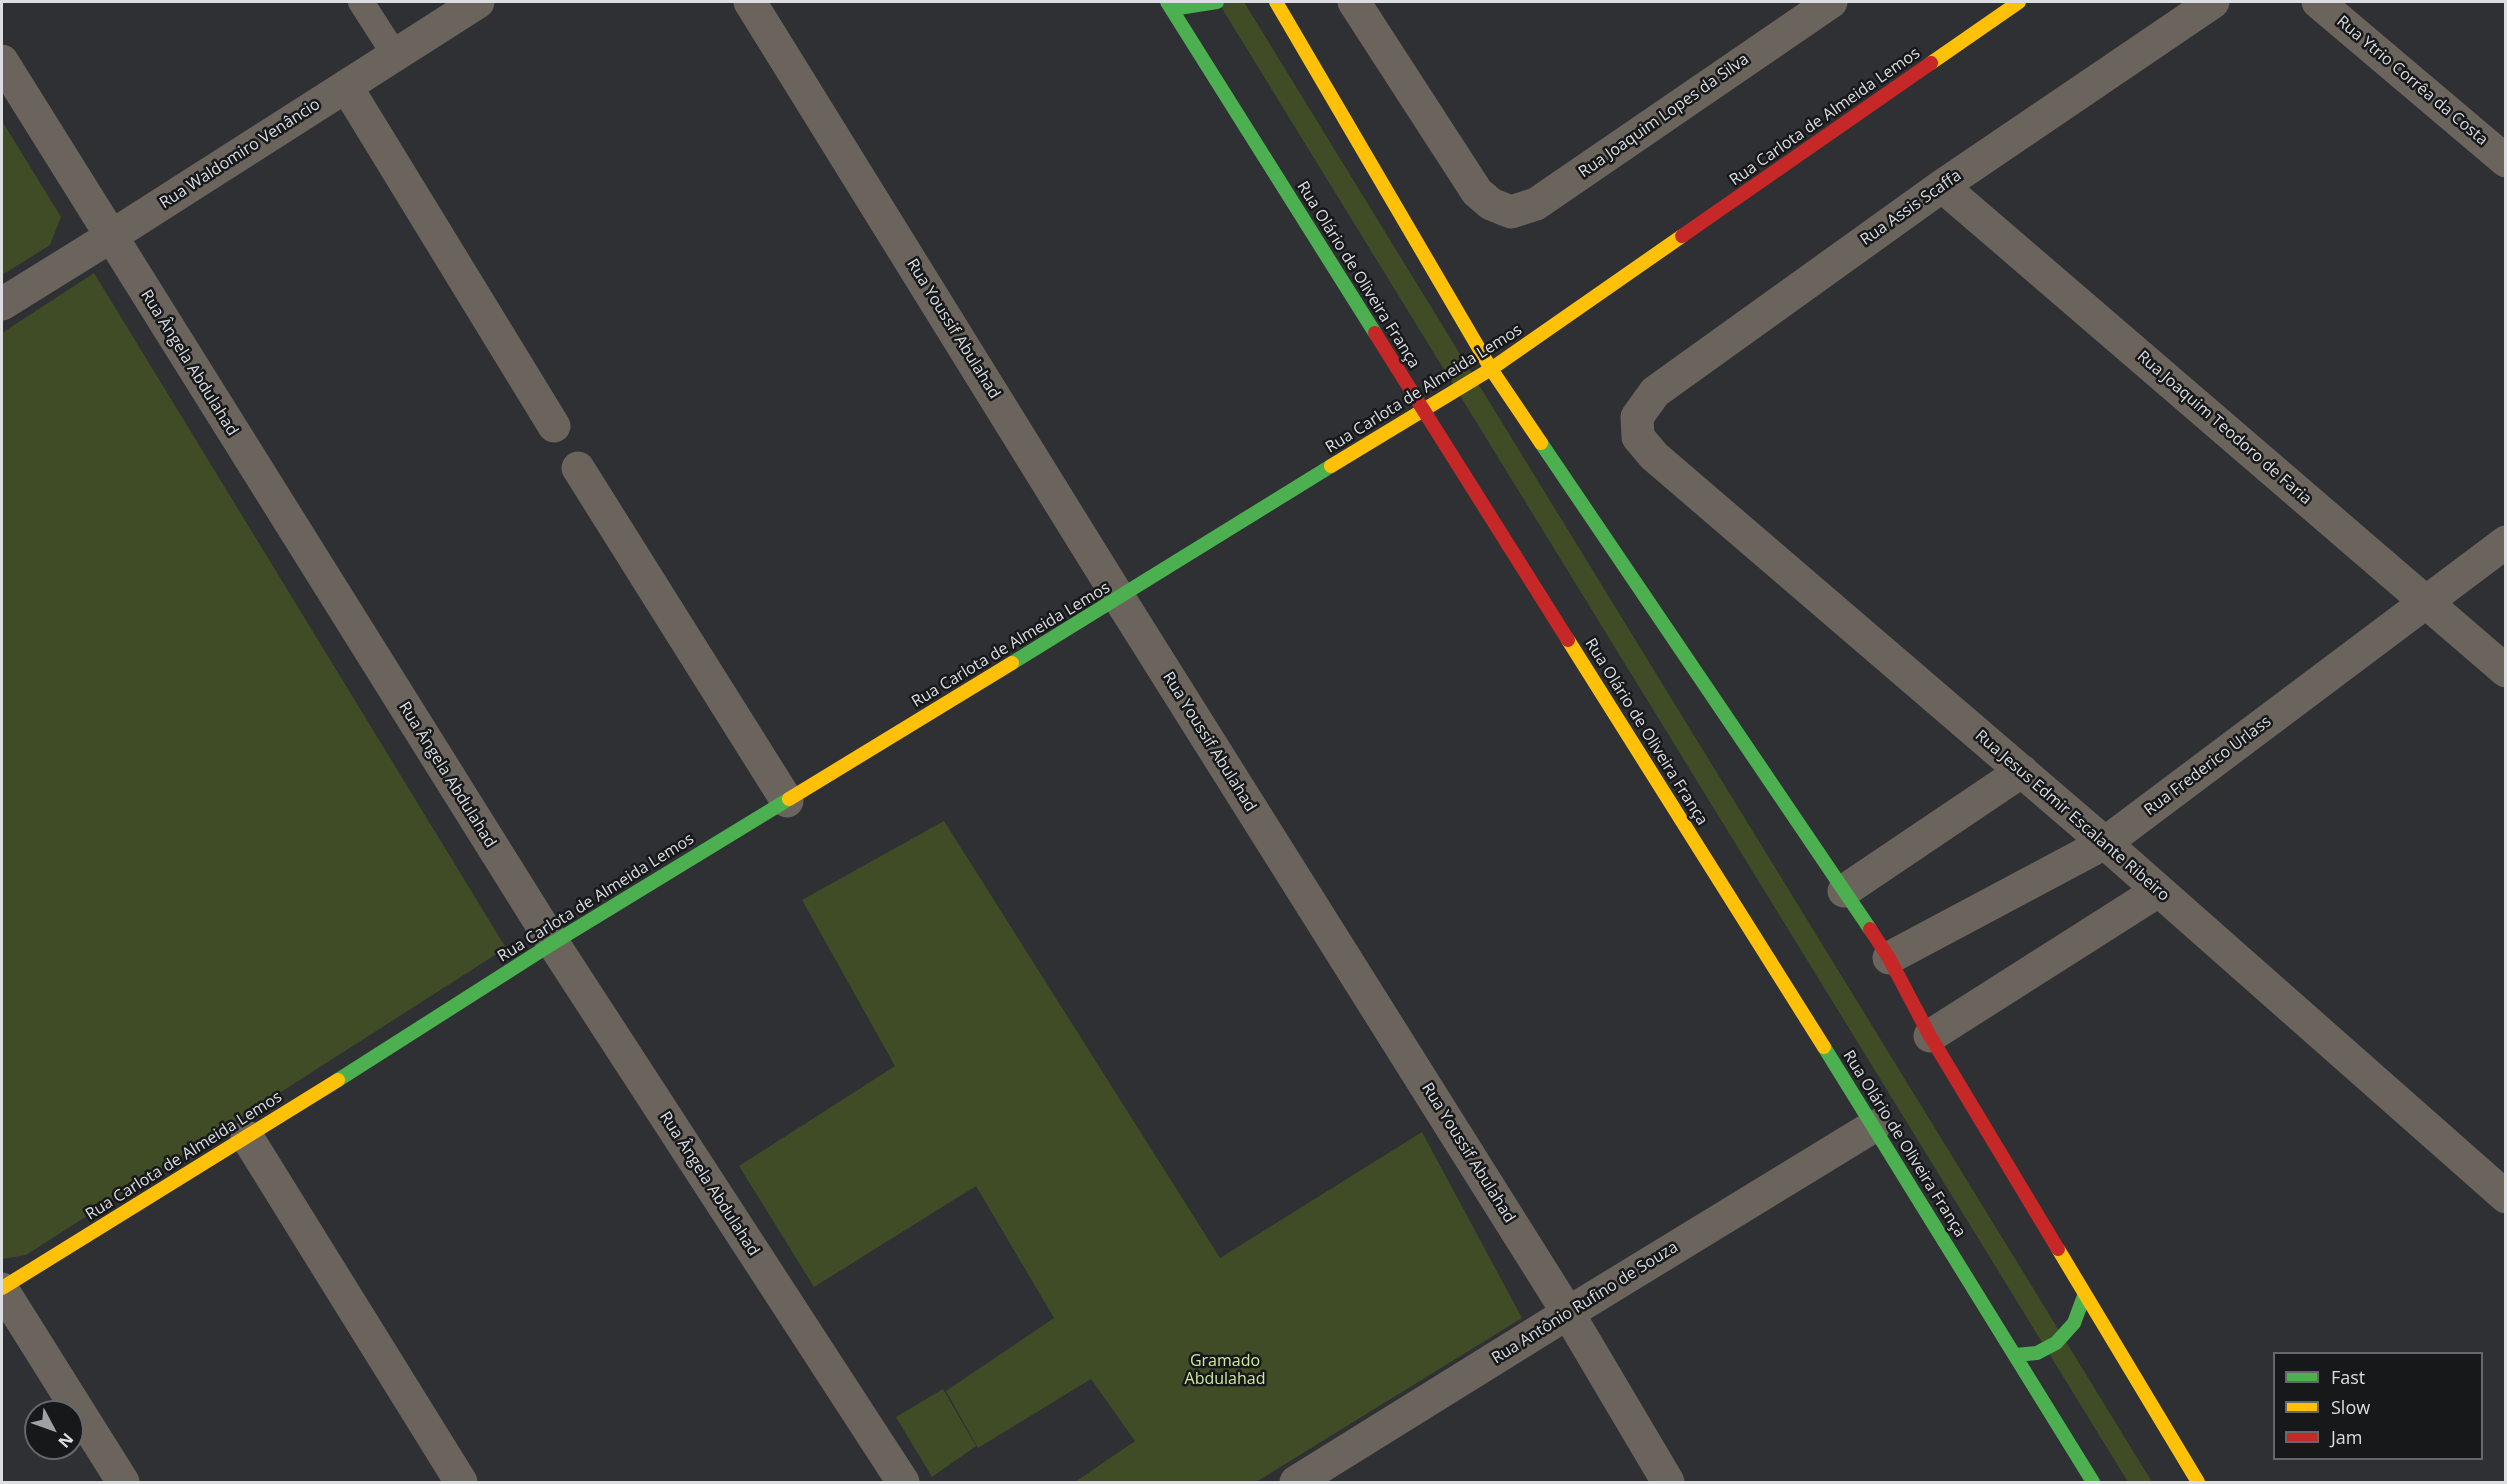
<!DOCTYPE html>
<meta charset="utf-8">
<style>
body{margin:0}
#map{position:relative;width:2507px;height:1484px;overflow:hidden;background:#2e3033;font-family:"Open Sans",sans-serif}
canvas{display:block}
.frame{position:absolute;inset:0;border:3px solid #dcdee1;pointer-events:none}
.legend{position:absolute;left:2273px;top:1352px;width:210px;height:108px;box-sizing:border-box;background:#16181a;border:2px solid #65676a;margin:0;padding:8px 10px;list-style:none;font-size:18px;color:#dcdee1}
.legend li{display:flex;align-items:center;gap:12px;height:30px}
.legend b{width:30px;border:2px solid #65676a}
.north{position:absolute;left:24px;top:1400px;width:60px;height:60px;box-sizing:border-box;background:#16181a;border:2px solid #65676a;border-radius:50%;rotate:131deg;font-size:16px;font-weight:700;line-height:24px;text-align:center;color:#dcdee1}
.north::after{content:'';display:block;margin:auto;width:21px;height:27px;background:#9fa1a4;clip-path:polygon(50% 0,100% 100%,50% 72%,0 100%)}
</style>
<div id="map">
<canvas width="2507" height="1484"></canvas>
<div class="frame"></div>
<ul class="legend">
<li><b style="height:8px;background:#4caf50"></b>Fast</li>
<li><b style="height:8px;background:#ffc107"></b>Slow</li>
<li><b style="height:8px;background:#c62828"></b>Jam</li>
</ul>
<div class="north">N</div>
</div>
<script>
const ctx = document.querySelector('canvas').getContext('2d');
ctx.lineJoin = 'round';
function fill(path, color) {
  ctx.fillStyle = color;
  ctx.fill(path, 'evenodd');
}
function poly(rows) {
  const path = new Path2D();
  for (const r of rows) {
    path.moveTo(r[0], r[1]);
    for (let i = 2; i < r.length; i += 2) path.lineTo(r[i], r[i + 1]);
  }
  return path;
}
function stroke(path, color, width, dash) {
  ctx.strokeStyle = color;
  ctx.lineWidth = width;
  ctx.lineCap = dash ? 'butt' : 'round';
  ctx.setLineDash(dash || []);
  ctx.stroke(path);
}
function label(font, color, halo, rows, align = 'center') {
  ctx.font = font + ' "Open Sans",sans-serif';
  ctx.lineWidth = 5;
  ctx.setLineDash([]);
  ctx.textBaseline = 'middle';
  ctx.strokeStyle = halo;
  ctx.fillStyle = color;
  for (const [text, x, y, turn = 0] of rows) {
    ctx.save();
    ctx.translate(x, y);
    ctx.rotate((+turn || 0) * Math.PI / 180);
    ctx.textAlign = isNaN(turn) ? turn : align;
    if (halo) ctx.strokeText(text, 0, 0);
    ctx.fillText(text, 0, 0);
    ctx.restore();
  }
}
const green = poly([
 [1218,2,1244,2,2152,1482,2128,1482],
 [2,121,61,217,50,245,2,275],
 [94,273,506,948,26,1255,2,1259,2,333],
 [944,821,1220,1258,1422,1132,1522,1318,1256,1482,1075,1482,1135,1441,1091,1379,978,1448,946,1391,1054,1318,976,1186,814,1287,739,1166,895,1066,802,900],
 [943,1389,976,1446,932,1477,896,1417]
]);
const lane = poly([
 [361,2,395,55]
]);
const street = poly([
 [750,2,1119,598,1568,1313,1668,1482],
 [1354,2,1477,192,1491,204,1511,212,1536,204,1831,2],
 [2213,2,1942,186,1655,392,1637,417,1638,437,1654,456,2105,843,2506,1197],
 [2318,2,2506,161],
 [2,61,553,943,903,1482],
 [346,86,554,426],
 [1942,186,2506,671],
 [2,304,110,237,478,2],
 [578,468,787,801],
 [1844,891,2022,771],
 [1889,958,2105,843,2506,542],
 [1930,1036,2158,891],
 [247,1137,461,1482],
 [2,1289,123,1482],
 [1296,1482,1568,1313,1874,1126]
]);
const fast = poly([
 [1167,2,1375,333],
 [1172,9,1217,2],
 [1541,443,1870,929],
 [1012,663,1331,466],
 [1824,1047,2093,1482],
 [338,1080,553,943,789,799],
 [2015,1355,2037,1353,2056,1343,2074,1323,2084,1296]
]);
const slow = poly([
 [1276,2,1491,369,1541,443],
 [1931,63,2019,2],
 [1331,466,1491,369,1682,236],
 [1568,640,1824,1047],
 [789,799,1012,663],
 [2058,1249,2198,1482],
 [2,1288,338,1080]
]);
const jam = poly([
 [1682,236,1931,63],
 [1375,333,1568,640],
 [1870,929,1889,958,1930,1036,2058,1249]
]);
const streetNames = [
 ["Rua Ytrio Corrêa da Costa",2412,81,40],
 ["Rua Joaquim Lopes da Silva",1664,116,-35],
 ["Rua Carlota de Almeida Lemos",1825,117,-35],
 ["Rua Waldomiro Venâncio",240,154,-33],
 ["Rua Assis Scaffa",1911,208,-35],
 ["Rua Olário de Oliveira França",1358,275,58],
 ["Rua Youssif Abulahad",953,329,58],
 ["Rua Ângela Abdulahad",189,363,58],
 ["Rua Carlota de Almeida Lemos",1424,389,-32],
 ["Rua Joaquim Teodoro de Faria",2224,428,41],
 ["Rua Carlota de Almeida Lemos",1011,645,-31],
 ["Rua Olário de Oliveira França",1646,732,58],
 ["Rua Youssif Abulahad",1209,742,58],
 ["Rua Frederico Urlass",2208,766,-37],
 ["Rua Ângela Abdulahad",447,775,58],
 ["Rua Jesus Edmir Escalante Ribeiro",2072,816,41],
 ["Rua Carlota de Almeida Lemos",596,898,-32],
 ["Rua Olário de Oliveira França",1904,1144,58],
 ["Rua Youssif Abulahad",1468,1153,58],
 ["Rua Carlota de Almeida Lemos",184,1156,-32],
 ["Rua Ângela Abdulahad",709,1184,57],
 ["Rua Antônio Rufino de Souza",1585,1303,-32]
];
const parkNames = [
 ["Gramado",1225,1361],
 ["Abdulahad",1225,1379]
];
fill(green, '#3f4c26');
stroke(lane, '#6b645c', 26);
stroke(street, '#6b645c', 33);
stroke(fast, '#4caf50', 14);
stroke(slow, '#ffc107', 14);
stroke(jam, '#c62828', 14);
label('16px', '#dcdee1', '#16181a', streetNames);
label('16px', '#cfea9f', '#16181a', parkNames);
</script>
